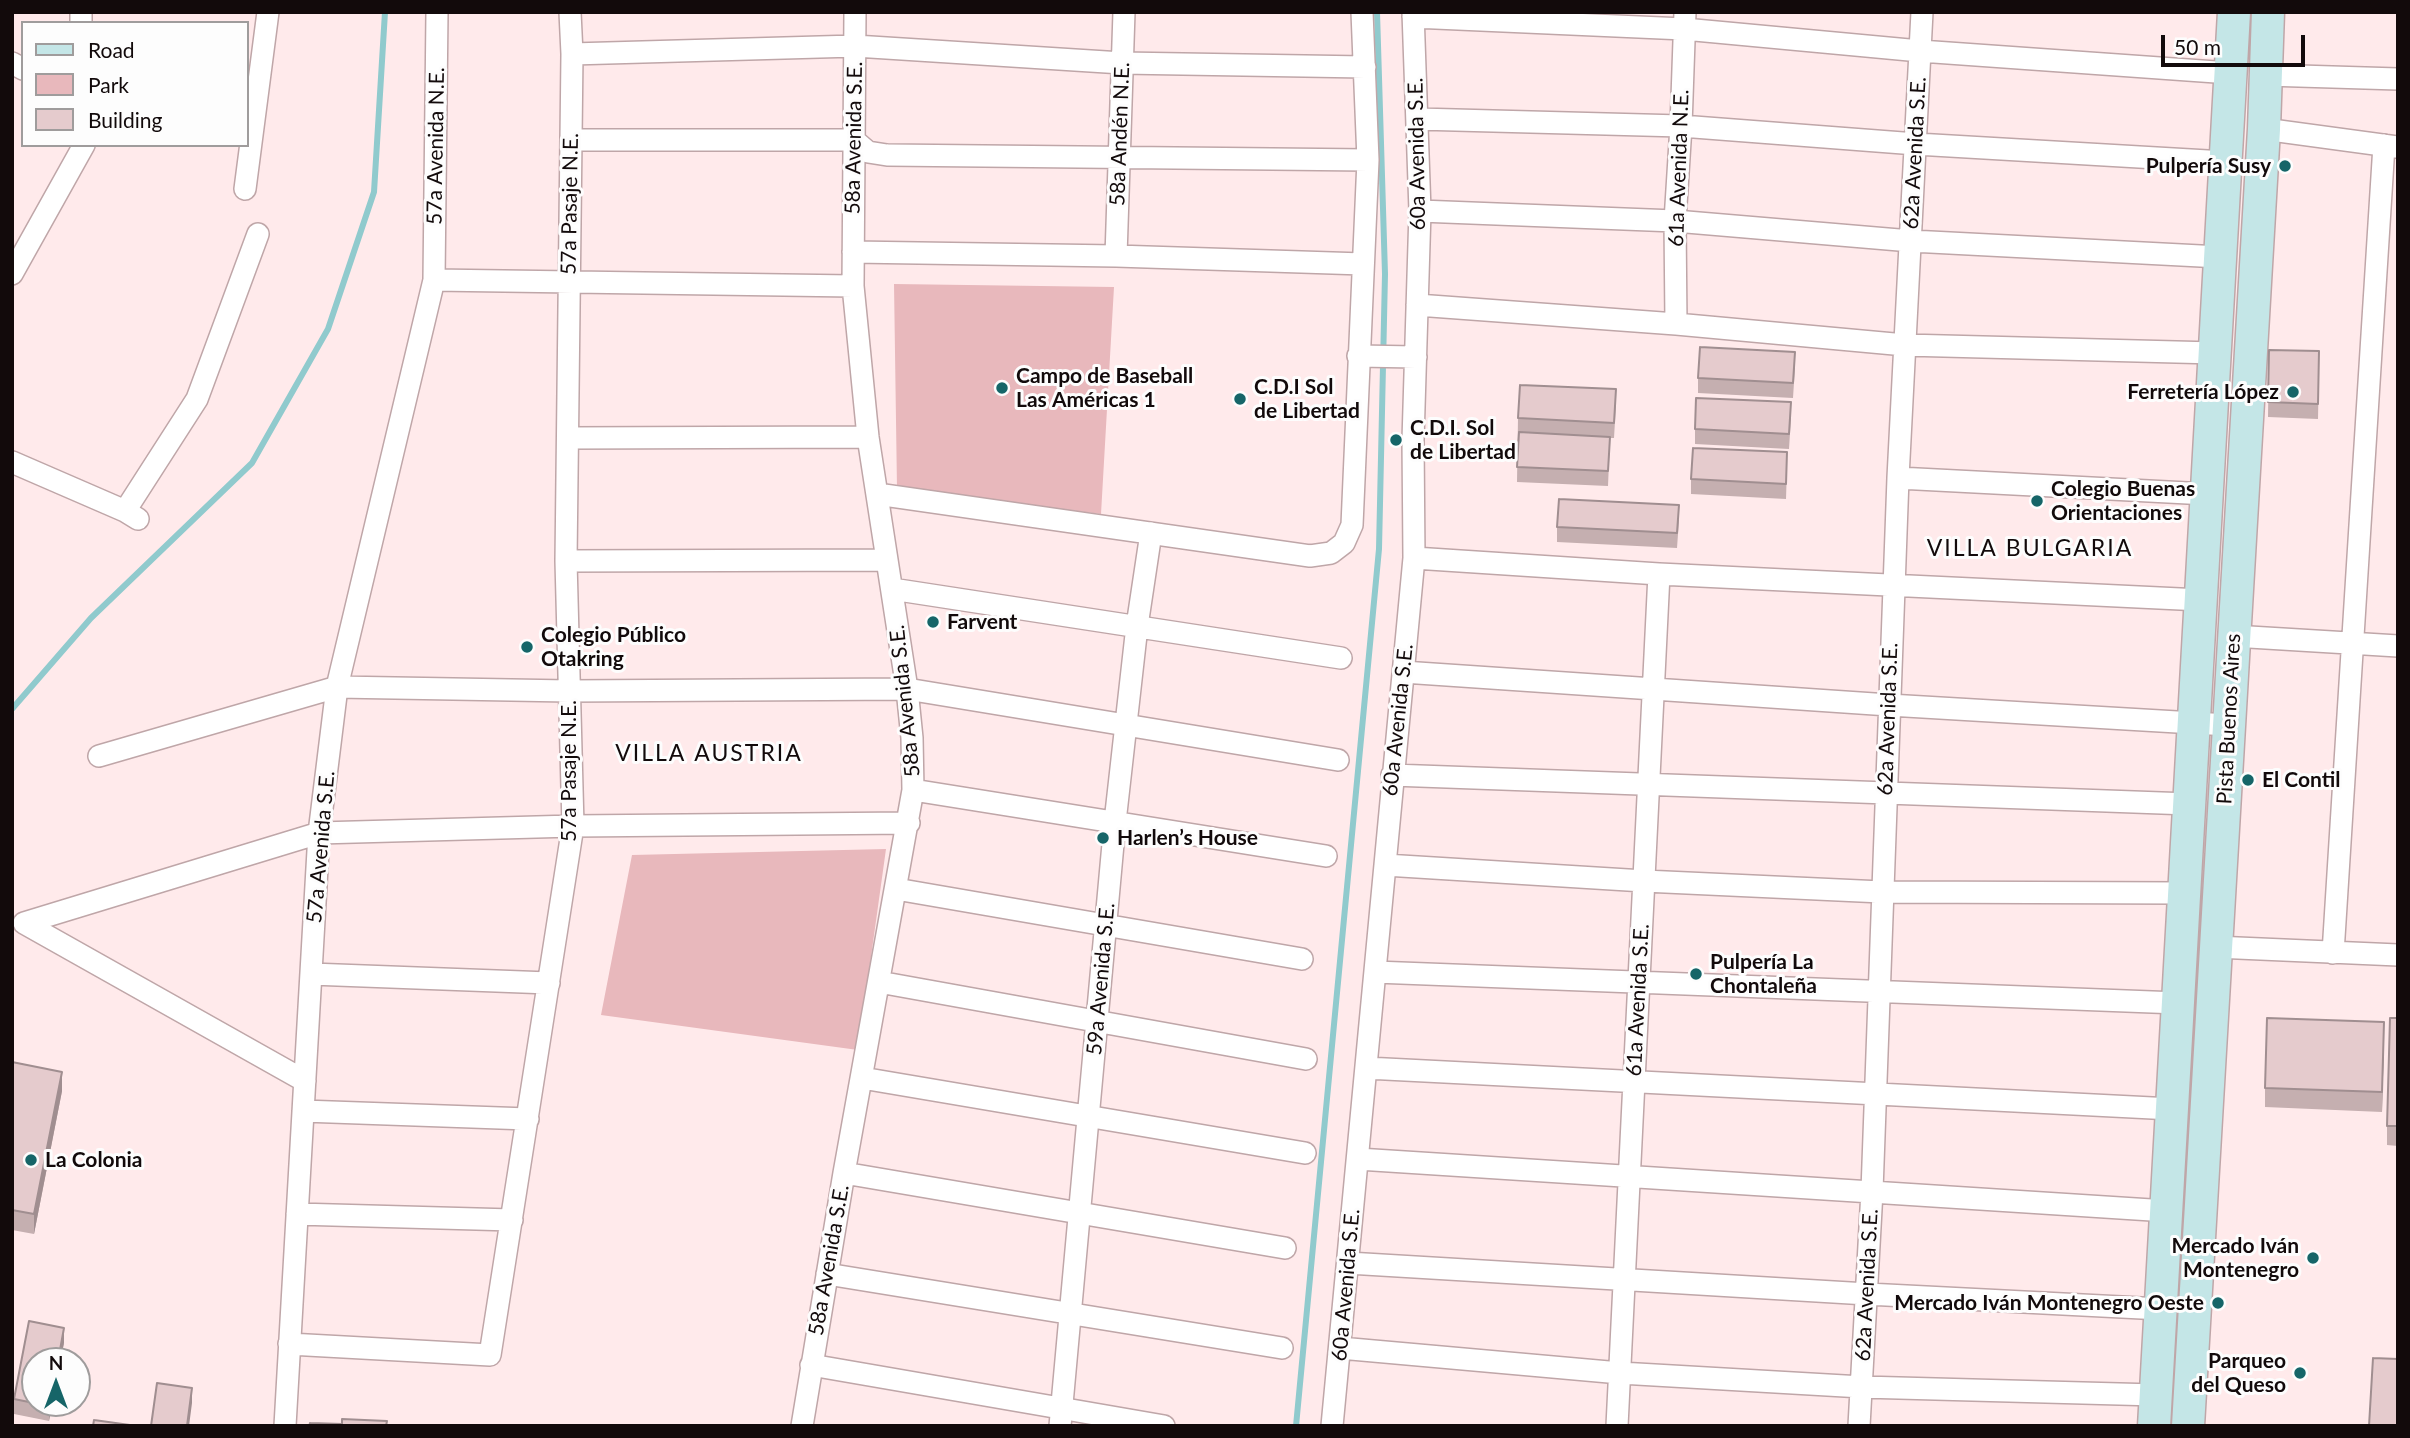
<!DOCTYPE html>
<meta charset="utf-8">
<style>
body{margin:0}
#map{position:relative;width:2410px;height:1438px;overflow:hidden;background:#ffeaeb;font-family:Lato,sans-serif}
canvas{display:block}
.frame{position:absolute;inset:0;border:14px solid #120a0b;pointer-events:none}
.legend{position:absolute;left:21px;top:21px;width:228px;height:126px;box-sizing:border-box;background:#fdfdfd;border:2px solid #9f9c9c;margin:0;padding:9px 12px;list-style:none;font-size:21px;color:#120a0b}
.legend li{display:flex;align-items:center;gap:14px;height:35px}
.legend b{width:35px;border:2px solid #9f9c9c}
.north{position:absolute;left:21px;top:1347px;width:70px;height:70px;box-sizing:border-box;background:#fdfdfd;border:2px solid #9f9c9c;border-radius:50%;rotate:0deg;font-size:19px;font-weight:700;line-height:28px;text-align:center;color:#120a0b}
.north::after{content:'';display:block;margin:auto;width:24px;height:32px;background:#166568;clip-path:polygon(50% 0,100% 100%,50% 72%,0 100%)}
.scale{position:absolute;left:2161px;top:35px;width:144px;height:32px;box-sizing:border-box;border:4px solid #120a0b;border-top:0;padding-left:9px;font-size:21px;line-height:24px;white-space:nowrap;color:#120a0b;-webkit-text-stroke:5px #fdfdfd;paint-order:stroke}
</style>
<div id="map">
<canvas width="2410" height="1438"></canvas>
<div class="frame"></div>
<ul class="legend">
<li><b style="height:9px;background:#c4e6e7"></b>Road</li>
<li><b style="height:19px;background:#e8b8bc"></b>Park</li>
<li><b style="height:19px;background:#e5cbcd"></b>Building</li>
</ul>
<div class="north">N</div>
<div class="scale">50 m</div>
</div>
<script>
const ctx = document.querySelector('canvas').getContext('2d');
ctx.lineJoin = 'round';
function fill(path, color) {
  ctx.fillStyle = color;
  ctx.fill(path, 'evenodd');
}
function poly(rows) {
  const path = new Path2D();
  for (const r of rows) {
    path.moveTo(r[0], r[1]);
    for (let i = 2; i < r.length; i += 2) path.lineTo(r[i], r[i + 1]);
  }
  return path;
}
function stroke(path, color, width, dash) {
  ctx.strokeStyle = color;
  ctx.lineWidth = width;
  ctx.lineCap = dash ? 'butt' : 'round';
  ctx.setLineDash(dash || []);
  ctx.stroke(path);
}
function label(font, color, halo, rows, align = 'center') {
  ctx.font = font + ' Lato,sans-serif';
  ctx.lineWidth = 6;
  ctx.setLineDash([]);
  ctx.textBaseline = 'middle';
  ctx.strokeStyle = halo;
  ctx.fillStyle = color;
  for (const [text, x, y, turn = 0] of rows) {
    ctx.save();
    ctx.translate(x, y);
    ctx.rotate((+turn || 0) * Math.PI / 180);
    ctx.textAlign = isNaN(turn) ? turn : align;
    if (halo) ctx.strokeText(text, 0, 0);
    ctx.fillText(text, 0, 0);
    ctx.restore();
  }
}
const green = poly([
 [894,284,1114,287,1101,514,897,489],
 [886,849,858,1050,601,1015,632,855]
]);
const stream = poly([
 [12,709,91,618,252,463,328,329,374,192,385,12],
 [1296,1426,1379,549,1385,274,1377,12]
]);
const street = poly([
 [1413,17,1684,29,1920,51,2230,73],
 [81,23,81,12],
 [572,54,855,46,1122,63,1365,67],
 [12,63,23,69],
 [2266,75,2398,79],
 [1418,119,1681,126,1916,144,2225,162],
 [2264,129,2397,147],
 [571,140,854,140,868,152,887,155,1368,160],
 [245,189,268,12],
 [1420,211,1675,221,1911,241,2220,257],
 [853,252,1116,256,1363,264],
 [1116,256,1124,12],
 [12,274,84,145],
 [434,280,853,286],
 [1417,305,1676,324,1905,345,2215,353],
 [1676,324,1675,221,1681,126,1685,12],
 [1358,356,1416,357],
 [568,438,868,437],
 [12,462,125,511,138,519],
 [1898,478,2207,494],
 [877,494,1310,556,1331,553,1344,543,1352,525,1368,160,1362,12],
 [125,511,197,399,258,234],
 [1414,558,1659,574,2201,600],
 [566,561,887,560],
 [892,589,1341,658],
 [2233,636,2398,646],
 [1403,672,1889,705,2228,725],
 [99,756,337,687,569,691,907,689,1338,760],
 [1392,775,2189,804],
 [913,790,1326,856],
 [1385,865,1644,881,1882,892,2184,893],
 [896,889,1302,959],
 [24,923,319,833,573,826,909,823],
 [24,923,305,1081],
 [2215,947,2398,955],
 [2333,953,2384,145],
 [1375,972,2178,1003],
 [311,974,549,983],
 [879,982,1306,1059],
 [1366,1068,2172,1109],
 [862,1078,1305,1153],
 [303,1111,528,1119],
 [1358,1159,2167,1211],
 [844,1173,1285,1248],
 [297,1214,512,1220],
 [1348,1263,1867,1294,2161,1309],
 [827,1274,1282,1348],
 [289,1344,490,1355,573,826,566,561,572,54,570,12],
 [1340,1348,1620,1373,1862,1387,2156,1395],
 [811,1365,1164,1426],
 [285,1426,319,833,337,687,434,280,437,12],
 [802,1426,844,1173,913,790,912,738,907,689,868,437,853,286,855,12],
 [1060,1426,1115,822,1137,626,1151,533],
 [1332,1426,1414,558,1413,440,1420,211,1413,12],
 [1617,1426,1659,574],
 [1859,1426,1872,1191,1898,478,1922,12]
]);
const secondary = poly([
 [2154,1426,2234,12],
 [2188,1426,2264,129,2268,12]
]);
const wall = poly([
 [2269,350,2319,366,2318,419,2268,417],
 [1795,367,1793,398,1698,393,1698,378],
 [1616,404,1614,438,1610,438,1608,486,1517,482,1518,418],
 [1791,417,1789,449,1695,444,1695,429],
 [1787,467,1786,499,1691,494,1691,479],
 [1679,520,1677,548,1557,542,1557,527],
 [2398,1018,2398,1146,2387,1145,2387,1126],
 [2384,1042,2382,1112,2265,1107,2265,1088],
 [12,1062,62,1091,34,1234,12,1230],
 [64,1343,49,1421,14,1414,14,1399]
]);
const shadedWall = poly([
 [2384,1022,2384,1042,2382,1112,2382,1092],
 [62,1072,62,1091,34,1234,34,1214],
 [64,1328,64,1343,60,1361,58,1361],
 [192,1388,192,1403,189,1426,187,1426],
 [49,1403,52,1403,49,1421]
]);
const building = poly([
 [1700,347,1795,352,1793,383,1698,378,1700,347],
 [2269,350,2319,351,2318,404,2268,402,2269,350],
 [1520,385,1616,389,1614,423,1518,418,1520,385],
 [1696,398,1791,402,1789,434,1695,429,1696,398],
 [1519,432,1610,437,1608,471,1517,467,1519,432],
 [1693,448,1787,452,1786,484,1691,479,1693,448],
 [1559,499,1679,505,1677,533,1557,527,1559,499],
 [2267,1018,2384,1022,2382,1092,2265,1088,2267,1018],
 [2390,1018,2398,1018,2398,1126,2387,1126,2390,1018],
 [12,1062,62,1072,34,1214,12,1210,12,1062],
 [29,1321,64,1328,58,1361,35,1361,35,1403,49,1403,49,1406,14,1399,29,1321],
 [2373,1358,2398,1359,2398,1426,2369,1426,2373,1358],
 [157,1383,192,1388,187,1426,151,1426,157,1383],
 [342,1419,387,1421,386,1426,342,1426,342,1419],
 [94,1420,137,1426,93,1426,94,1420],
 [310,1423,342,1424,342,1426,309,1426,310,1423]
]);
const markers = [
 [2285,166,7,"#166568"],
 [1002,388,7,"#166568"],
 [2293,392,7,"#166568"],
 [1240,399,7,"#166568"],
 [1396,440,7,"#166568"],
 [2037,501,7,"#166568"],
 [933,622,7,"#166568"],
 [527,647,7,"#166568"],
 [2248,780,7,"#166568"],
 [1103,838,7,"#166568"],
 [1696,974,7,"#166568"],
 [31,1160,7,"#166568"],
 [2313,1258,7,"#166568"],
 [2218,1303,7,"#166568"],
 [2300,1373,7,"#166568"]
];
const streetNames = [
 ["58a Andén N.E.",1120,134,-88],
 ["58a Avenida S.E.",854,138,-89],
 ["57a Avenida N.E.",436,146,-89],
 ["62a Avenida S.E.",1915,153,-87],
 ["60a Avenida S.E.",1417,154,-91],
 ["61a Avenida N.E.",1679,168,-88],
 ["57a Pasaje N.E.",570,204,-89],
 ["58a Avenida S.E.",905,701,-96],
 ["62a Avenida S.E.",1888,719,-88],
 ["Pista Buenos Aires",2229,719,-87],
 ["60a Avenida S.E.",1398,720,-84],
 ["57a Pasaje N.E.",569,771,-90],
 ["57a Avenida S.E.",321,847,-85],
 ["59a Avenida S.E.",1101,979,-85],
 ["61a Avenida S.E.",1638,1000,-87],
 ["58a Avenida S.E.",829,1260,-80],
 ["60a Avenida S.E.",1346,1285,-85],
 ["62a Avenida S.E.",1867,1285,-87]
];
const poiNames = [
 ["Pulpería Susy",2271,166,"right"],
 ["Campo de Baseball",1016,376],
 ["Las Américas 1",1016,400],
 ["C.D.I Sol",1254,387],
 ["de Libertad",1254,411],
 ["Ferretería López",2279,392,"right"],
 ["C.D.I. Sol",1410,428],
 ["de Libertad",1410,452],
 ["Colegio Buenas",2051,489],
 ["Orientaciones",2051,513],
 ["Farvent",947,622],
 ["Colegio Público",541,635],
 ["Otakring",541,659],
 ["El Contil",2262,780],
 ["Harlen’s House",1117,838],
 ["Pulpería La",1710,962],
 ["Chontaleña",1710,986],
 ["La Colonia",45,1160],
 ["Mercado Iván",2299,1246,"right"],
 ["Montenegro",2299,1270,"right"],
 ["Mercado Iván Montenegro Oeste",2204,1303,"right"],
 ["Parqueo",2286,1361,"right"],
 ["del Queso",2286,1385,"right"]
];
const neighbourhoodNames = [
 ["VILLA BULGARIA",2030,549],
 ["VILLA AUSTRIA",709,754]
];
fill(green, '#e8b8bc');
stroke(stream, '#90cacd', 6);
stroke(street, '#bfa6a8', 24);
stroke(secondary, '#bfa6a8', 35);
stroke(street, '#fff', 21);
stroke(secondary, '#c4e6e7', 32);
fill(wall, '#c5afb0');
fill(shadedWall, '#a08e90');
fill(building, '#e5cbcd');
stroke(building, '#a08e90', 2);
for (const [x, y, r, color] of markers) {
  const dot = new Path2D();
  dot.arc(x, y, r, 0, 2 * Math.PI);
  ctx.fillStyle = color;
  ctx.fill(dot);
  stroke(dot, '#fdfdfd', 2.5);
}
label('21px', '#120a0b', '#fdfdfd', streetNames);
label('bold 21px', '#120a0b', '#fdfdfd', poiNames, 'left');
ctx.letterSpacing = '2px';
label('23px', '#120a0b', '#fdfdfd', neighbourhoodNames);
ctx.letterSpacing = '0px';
</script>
